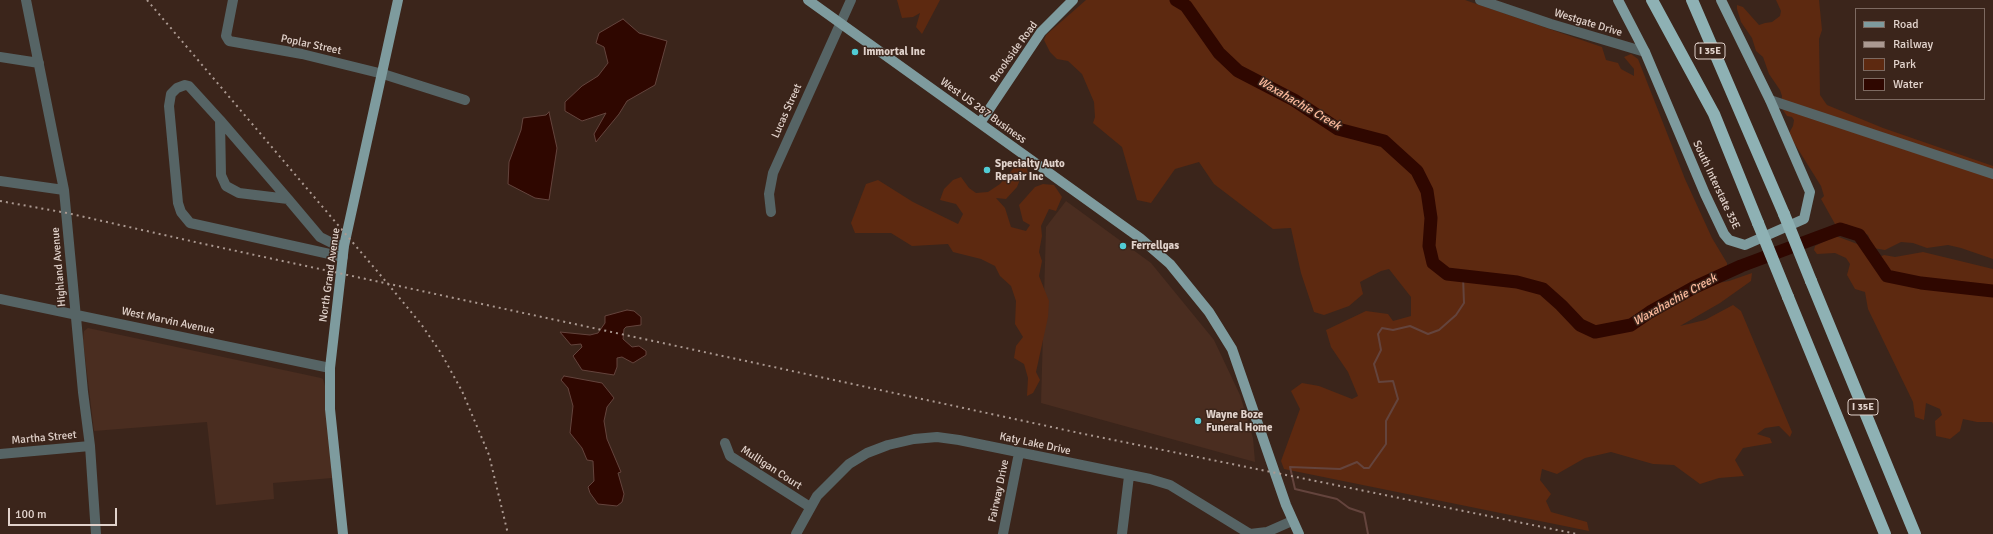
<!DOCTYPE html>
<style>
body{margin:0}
#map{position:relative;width:1993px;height:534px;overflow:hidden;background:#3b251b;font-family:Signika,sans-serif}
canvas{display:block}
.legend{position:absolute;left:1855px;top:8px;width:130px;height:92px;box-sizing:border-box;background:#3b251b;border:1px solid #7d6a61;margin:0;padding:5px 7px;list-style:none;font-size:12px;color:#e1d2cb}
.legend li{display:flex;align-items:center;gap:8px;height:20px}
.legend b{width:20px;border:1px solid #7d6a61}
.scale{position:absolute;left:8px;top:508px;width:109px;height:18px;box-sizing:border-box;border:2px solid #e1d2cb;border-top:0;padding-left:5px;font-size:12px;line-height:14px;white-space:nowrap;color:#e1d2cb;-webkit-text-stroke:3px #3b251b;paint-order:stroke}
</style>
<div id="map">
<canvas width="1993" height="534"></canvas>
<ul class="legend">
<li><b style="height:5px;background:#7e9b9e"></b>Road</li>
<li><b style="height:5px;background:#ab9991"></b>Railway</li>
<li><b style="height:11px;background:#5d2910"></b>Park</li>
<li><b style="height:11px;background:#2f0700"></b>Water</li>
</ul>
<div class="scale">100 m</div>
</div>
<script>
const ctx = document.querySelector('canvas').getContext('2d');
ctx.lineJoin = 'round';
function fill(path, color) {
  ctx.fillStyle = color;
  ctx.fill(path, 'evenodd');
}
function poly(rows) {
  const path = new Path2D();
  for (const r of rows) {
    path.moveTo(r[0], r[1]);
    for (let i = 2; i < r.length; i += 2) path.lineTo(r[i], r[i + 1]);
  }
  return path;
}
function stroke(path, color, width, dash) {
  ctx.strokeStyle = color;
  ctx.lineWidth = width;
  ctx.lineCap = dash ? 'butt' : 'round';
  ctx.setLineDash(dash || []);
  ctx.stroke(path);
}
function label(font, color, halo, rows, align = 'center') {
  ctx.font = font + ' Signika,sans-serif';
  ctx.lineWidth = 3;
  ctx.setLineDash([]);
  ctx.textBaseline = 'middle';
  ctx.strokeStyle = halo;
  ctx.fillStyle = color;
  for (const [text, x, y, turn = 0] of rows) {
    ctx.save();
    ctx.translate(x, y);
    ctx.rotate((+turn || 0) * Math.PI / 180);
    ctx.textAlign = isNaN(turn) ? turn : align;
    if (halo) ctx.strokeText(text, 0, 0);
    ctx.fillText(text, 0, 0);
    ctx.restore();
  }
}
const built = poly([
 [1066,201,1151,263,1214,340,1240,395,1253,438,1255,462,1041,403,1046,227],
 [88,328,321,378,323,379,325,386,332,478,273,483,274,499,216,505,207,422,94,431,83,340,84,331]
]);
const green = poly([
 [897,0,940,0,922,34,916,27,920,13,913,17,902,18],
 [1086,0,1465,0,1602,47,1606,60,1618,63,1621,69,1634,76,1634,69,1624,57,1631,54,1638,59,1685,179,1712,238,1727,263,1727,269,1675,291,1659,306,1685,297,1708,285,1729,281,1752,273,1751,281,1720,303,1680,326,1705,320,1733,305,1741,311,1792,432,1790,437,1779,426,1765,428,1757,434,1770,438,1772,443,1743,448,1735,460,1744,476,1719,478,1700,484,1674,465,1653,464,1611,452,1585,458,1557,474,1542,469,1540,480,1551,494,1546,501,1551,512,1587,522,1589,531,1284,469,1281,461,1300,409,1291,391,1302,383,1319,386,1352,399,1358,396,1348,372,1331,347,1326,330,1366,311,1388,314,1393,321,1411,316,1411,297,1389,269,1381,271,1360,282,1363,294,1349,306,1324,315,1314,312,1301,273,1291,228,1273,229,1214,184,1199,162,1175,169,1151,203,1137,200,1122,147,1093,123,1095,117,1094,102,1082,74,1068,61,1057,59,1050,52,1044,40,1046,35],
 [1776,0,1819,0,1822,30,1819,39,1820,95,1827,105,1883,128,1993,166,1993,259,1961,248,1948,245,1927,248,1913,243,1901,242,1885,250,1873,248,1868,235,1846,224,1835,224,1821,199,1824,196,1821,186,1791,138,1789,133,1793,126,1794,120,1792,117,1787,116,1781,107,1782,96,1780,90,1769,74,1763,57,1756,51,1752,38,1741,22,1737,9,1737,5,1743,7,1759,25,1765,23,1772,22,1780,16,1781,11],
 [1019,162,1026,163,1028,174,1021,177,1017,187,1006,199,996,198,1005,208,1011,227,1026,231,1030,225,1023,221,1019,205,1035,187,1043,184,1054,185,1062,197,1056,211,1049,209,1041,226,1042,236,1039,252,1042,261,1039,276,1049,301,1048,317,1036,372,1040,380,1033,393,1027,396,1028,378,1024,364,1014,358,1016,346,1023,337,1015,324,1016,301,1011,286,1000,276,995,266,981,259,953,252,948,244,912,246,891,233,855,233,851,223,866,184,878,180,913,202,958,224,963,214,956,204,940,200,944,189,953,180,961,177,969,188,976,193,988,192,1000,184],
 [1836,236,1860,245,1867,251,1871,261,1884,255,1895,257,1923,252,1993,269,1993,424,1992,422,1977,422,1963,419,1960,431,1950,439,1936,436,1935,421,1942,415,1940,409,1926,403,1924,420,1915,417,1913,402,1868,309,1865,292,1855,289,1847,275,1850,264,1846,258,1835,253,1817,254,1814,250,1815,246]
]);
const water = poly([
 [623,19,639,33,667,41,655,85,627,101,619,114,596,142,594,134,606,113,582,121,565,111,565,102,582,86,598,76,608,63,604,47,596,43,599,33,623,19],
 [549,112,557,148,549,200,535,198,508,184,509,162,521,130,523,118,546,115,549,112],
 [627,310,634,311,641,317,641,325,626,327,624,329,623,339,632,347,639,346,646,351,646,355,633,363,622,357,617,358,617,367,614,375,582,370,573,356,582,347,581,344,571,345,560,332,590,335,598,333,605,323,605,316,627,310],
 [564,376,602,383,614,398,607,407,604,421,607,439,621,472,618,473,624,494,622,502,617,506,598,504,590,493,588,487,594,481,593,461,587,460,582,448,570,433,573,406,568,388,561,380,564,376]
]);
const stream = poly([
 [1368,534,1364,513,1349,508,1337,499,1295,489,1290,467,1340,469,1357,462,1364,468,1369,468,1386,444,1386,421,1398,399,1393,381,1379,382,1374,364,1381,350,1378,334,1382,328,1393,330,1410,326,1428,334,1439,330,1456,315,1464,303,1463,276]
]);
const river = poly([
 [1176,0,1186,6,1219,53,1238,71,1294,100,1338,129,1384,141,1417,171,1427,191,1431,218,1429,246,1433,263,1447,274,1517,282,1543,289,1561,305,1580,325,1595,332,1631,325,1650,312,1693,288,1741,266,1840,229,1859,235,1887,276,1921,283,1993,291]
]);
const minor = poly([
 [26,0,64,190,83,392,90,446,96,534],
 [233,0,226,36,229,41,302,54,383,74,465,100],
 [1480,0,1551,24,1645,52],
 [0,57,39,63],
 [1770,100,1993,174],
 [220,120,288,199],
 [0,181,64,190],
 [771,212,769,194,773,173,851,0],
 [343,257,190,223,181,212,178,203,169,106,171,94,177,88,185,85,189,86,220,120,221,175,226,186,239,193,288,199,320,237,334,244,344,246],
 [0,299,330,368],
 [725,443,730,456,810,507],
 [0,454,90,446],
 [796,534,817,496,849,464,867,453,888,445,914,439,937,437,959,440,1150,479,1170,485,1250,534,1267,532,1292,521],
 [1003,534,1019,453],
 [1122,534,1129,476]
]);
const major = poly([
 [808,0,1140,238,1170,264,1209,312,1232,349,1286,505,1299,534],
 [1618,0,1645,52,1705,194,1724,234,1729,240,1745,245,1804,219,1810,192,1770,100,1721,0],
 [980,123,1041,32,1073,0],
 [343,534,330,409,330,368,344,246,398,0]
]);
const highway = poly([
 [1652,0,1714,114,1758,223],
 [1692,0,1784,214],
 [1811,281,1915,534],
 [1788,297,1885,534]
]);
const rail = poly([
 [147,0,388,284,421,324,441,353,462,391,489,455,508,534],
 [0,201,67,213,204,244,1084,434,1577,534]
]);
const highwayBridge = poly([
 [1784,214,1811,281],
 [1758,223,1788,297]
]);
const markers = [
 [855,52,4,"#51ccd5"],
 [987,170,4,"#51ccd5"],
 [1123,246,4,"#51ccd5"],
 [1198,421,4,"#51ccd5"]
];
const shields = [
 [1710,51,30],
 [1863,407,30]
];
const shieldNames = [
 ["I 35E",1710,51],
 ["I 35E",1863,407]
];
const streetNames = [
 ["Westgate Drive",1588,23,17],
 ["Poplar Street",311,45,12],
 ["Brookside Road",1014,52,-54],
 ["Lucas Street",787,111,-66],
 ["West US 287 Business",983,111,36],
 ["South Interstate 35E",1716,185,65],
 ["Highland Avenue",59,267,-95],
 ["North Grand Avenue",330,275,-82],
 ["West Marvin Avenue",168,321,12],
 ["Martha Street",44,438,-5],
 ["Katy Lake Drive",1035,444,12],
 ["Mulligan Court",771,468,33],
 ["Fairway Drive",999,491,-78]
];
const poiNames = [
 ["Immortal Inc",863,52],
 ["Specialty Auto",995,164],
 ["Repair Inc",995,177],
 ["Ferrellgas",1131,246],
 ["Wayne Boze",1206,415],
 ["Funeral Home",1206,428]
];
const waterNames = [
 ["Waxahachie Creek",1299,104,30],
 ["Waxahachie Creek",1675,300,-29]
];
fill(built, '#4a2d20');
fill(green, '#5d2910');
fill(water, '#2f0700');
stroke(water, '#64443d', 1);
stroke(stream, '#64443d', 2);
stroke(river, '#2f0700', 13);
stroke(minor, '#566465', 10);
stroke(major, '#7e9b9e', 10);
stroke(highway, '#8eb1b4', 12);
stroke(rail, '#ab9991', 2, [2, 4]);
stroke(highwayBridge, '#8eb1b4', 12);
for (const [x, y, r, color] of markers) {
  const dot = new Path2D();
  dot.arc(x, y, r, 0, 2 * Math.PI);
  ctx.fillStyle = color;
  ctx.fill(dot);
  stroke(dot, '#3b251b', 1.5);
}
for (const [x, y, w] of shields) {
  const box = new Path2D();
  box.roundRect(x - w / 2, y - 8, w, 16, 3);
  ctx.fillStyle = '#3b251b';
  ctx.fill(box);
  stroke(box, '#e1d2cb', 1);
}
label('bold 10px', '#e1d2cb', null, shieldNames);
label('11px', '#e1d2cb', '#3b251b', streetNames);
label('bold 11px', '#e1d2cb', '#3b251b', poiNames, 'left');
label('italic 12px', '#fdba9d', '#3b251b', waterNames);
</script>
